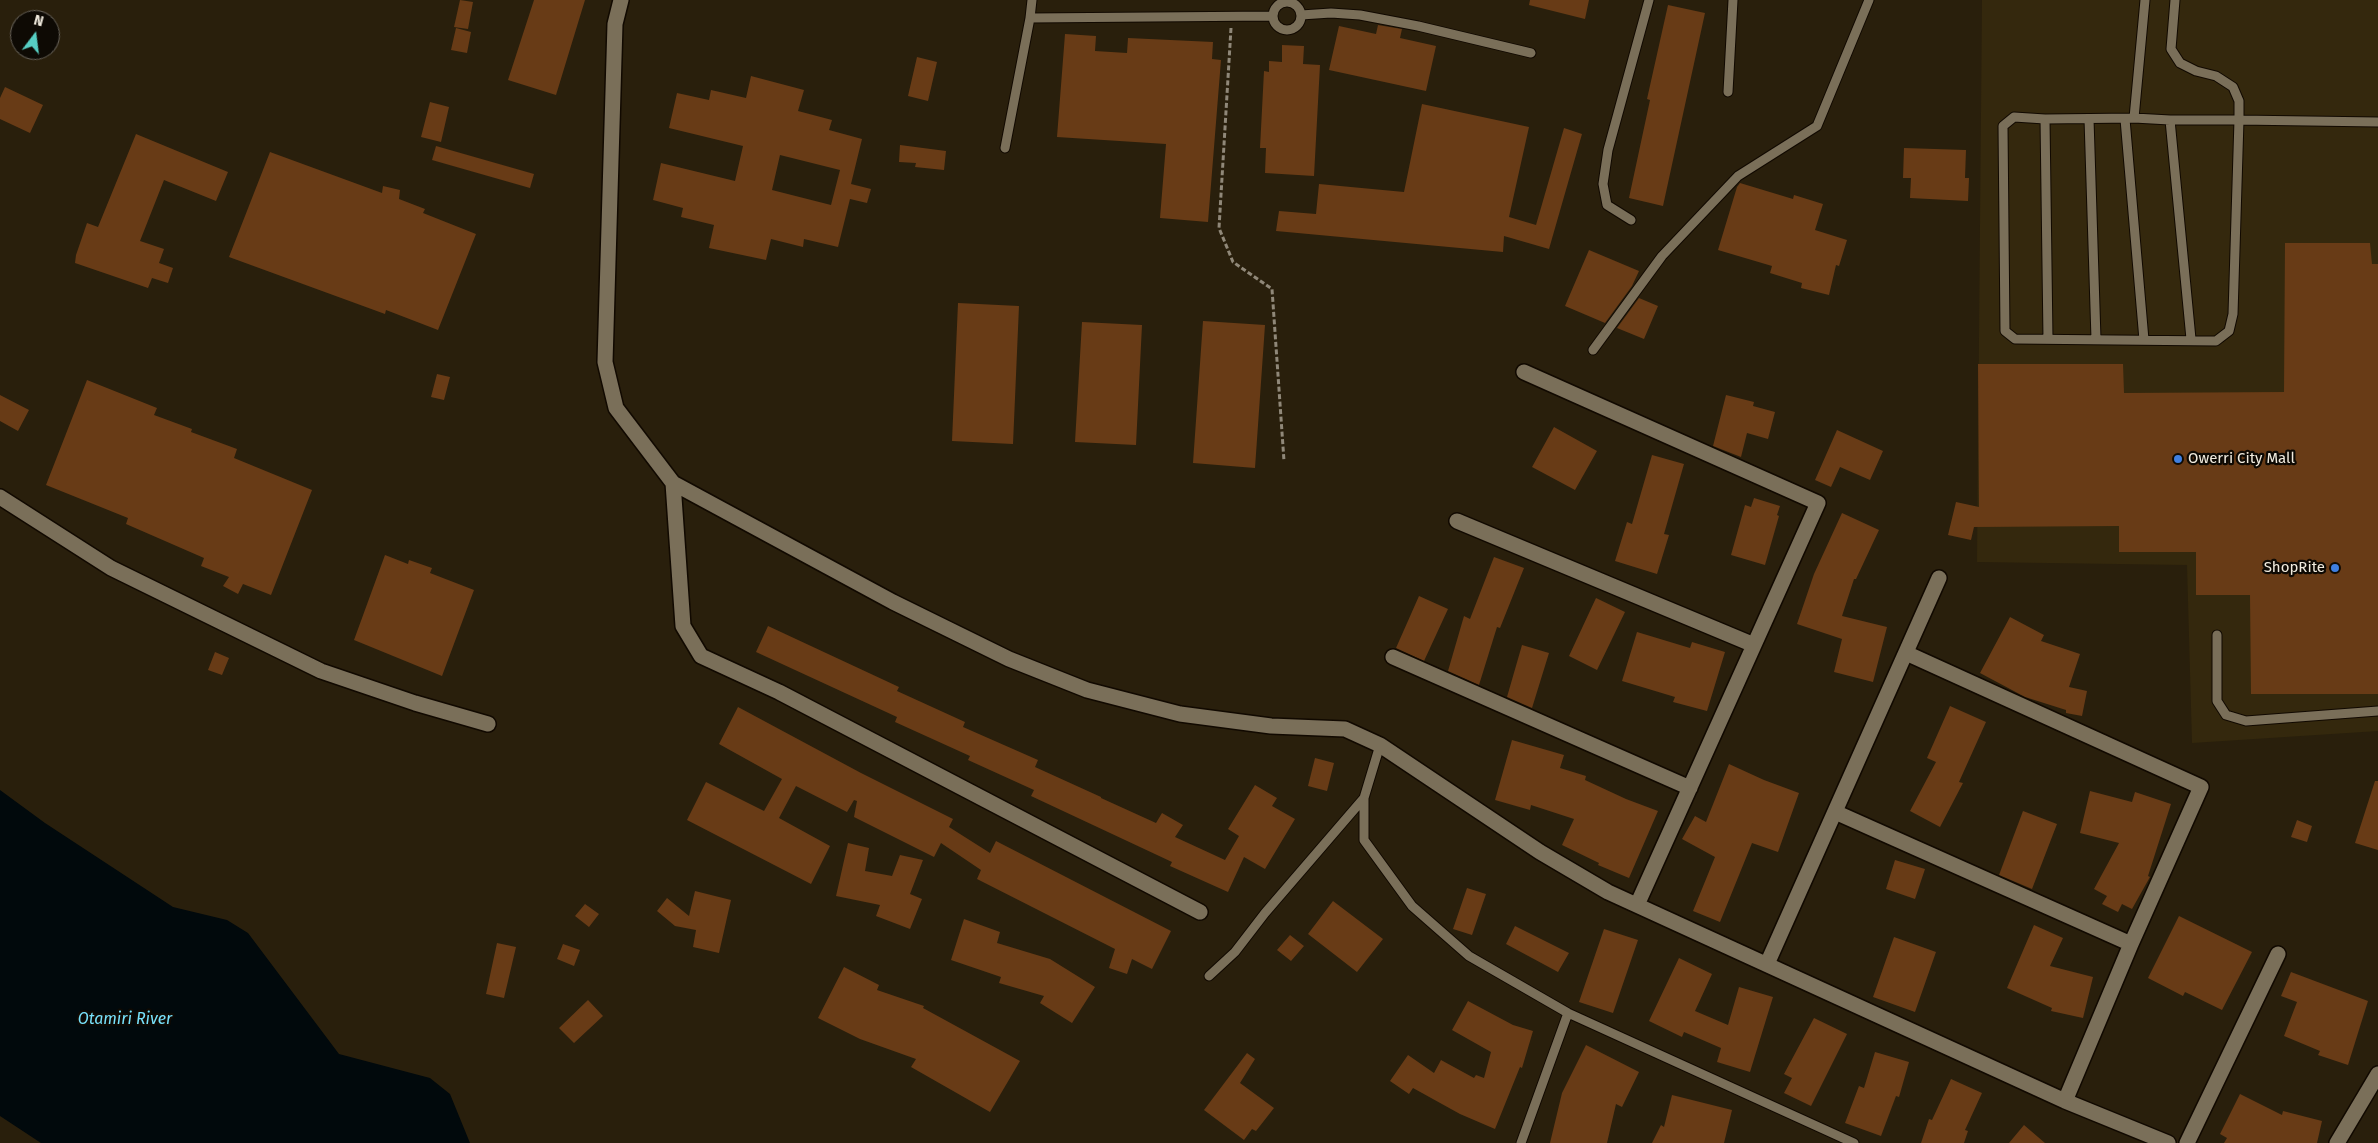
<!DOCTYPE html>
<style>
body{margin:0}
#map{position:relative;width:2378px;height:1143px;overflow:hidden;background:#291f0c;font-family:"Fira Sans",sans-serif}
canvas{display:block}
.north{position:absolute;left:10px;top:10px;width:50px;height:50px;box-sizing:border-box;background:#0e0a04;border:1px solid #69645b;border-radius:50%;rotate:15deg;font-size:14px;font-weight:700;line-height:20px;text-align:center;color:#f1ebde}
.north::after{content:'';display:block;margin:auto;width:18px;height:22px;background:#56cec3;clip-path:polygon(50% 0,100% 100%,50% 72%,0 100%)}
</style>
<div id="map">
<canvas width="2378" height="1143"></canvas>
<div class="north">N</div>
</div>
<script>
const ctx = document.querySelector('canvas').getContext('2d');
ctx.lineJoin = 'round';
function fill(path, color) {
  ctx.fillStyle = color;
  ctx.fill(path, 'evenodd');
}
function poly(rows) {
  const path = new Path2D();
  for (const r of rows) {
    if (r.length === 3) {
      path.moveTo(r[0] + r[2], r[1]);
      path.arc(r[0], r[1], r[2], 0, 2 * Math.PI);
      continue;
    }
    path.moveTo(r[0], r[1]);
    for (let i = 2; i < r.length; i += 2) path.lineTo(r[i], r[i + 1]);
  }
  return path;
}
function stroke(path, color, width, dash) {
  ctx.strokeStyle = color;
  ctx.lineWidth = width;
  ctx.lineCap = dash ? 'butt' : 'round';
  ctx.setLineDash(dash || []);
  ctx.stroke(path);
}
function label(font, color, halo, rows, align = 'center') {
  ctx.font = font + ' "Fira Sans",sans-serif';
  ctx.lineWidth = 4.5;
  ctx.setLineDash([]);
  ctx.textBaseline = 'middle';
  ctx.strokeStyle = halo;
  ctx.fillStyle = color;
  for (const [text, x, y, turn = 0] of rows) {
    ctx.save();
    ctx.translate(x, y);
    ctx.rotate((+turn || 0) * Math.PI / 180);
    ctx.textAlign = isNaN(turn) ? turn : align;
    if (halo) ctx.strokeText(text, 0, 0);
    ctx.fillText(text, 0, 0);
    ctx.restore();
  }
}
const built = poly([
 [1982,0,2378,0,2378,731,2192,743,2187,565,1977,562]
]);
const water = poly([
 [0,790,45,823,173,907,227,920,248,933,339,1054,430,1078,450,1094,470,1143,41,1143,0,1116]
]);
const building = poly([
 [460,0,473,2,468,29,454,27],
 [534,0,585,0,556,95,508,80],
 [1530,0,1589,0,1585,19,1529,5],
 [1668,5,1705,13,1663,206,1629,198,1650,100,1647,99],
 [1378,25,1402,29,1400,38,1436,46,1426,91,1329,70,1339,26,1376,34],
 [456,28,471,32,467,53,451,50],
 [1065,34,1096,36,1095,51,1127,53,1128,38,1213,42,1212,59,1221,60,1208,222,1160,218,1166,144,1057,137],
 [1282,45,1304,46,1303,64,1320,65,1314,176,1265,173,1266,148,1260,148,1264,71,1269,72,1269,61,1282,62],
 [917,57,937,62,928,101,908,96],
 [751,76,804,90,798,111,832,120,829,130,862,139,851,184,871,189,867,203,850,199,838,247,804,239,803,247,771,239,766,260,709,248,714,225,681,217,683,208,653,200,661,163,735,181,743,146,669,128,677,93,709,100,711,90,746,98],
 [780,155,840,170,831,205,772,190],
 [5,87,43,105,30,133,0,119,0,98],
 [430,102,449,107,441,142,421,137],
 [1422,104,1529,127,1509,217,1536,225,1564,128,1582,134,1549,249,1504,236,1503,252,1276,231,1279,211,1316,214,1319,184,1404,192],
 [136,134,228,172,216,201,164,180,140,241,164,249,159,263,173,268,168,283,152,278,148,288,75,263,76,255,87,223,98,227],
 [900,145,946,151,944,170,915,167,916,163,899,162],
 [436,146,534,174,530,188,432,160],
 [1904,148,1966,150,1965,178,1969,178,1968,201,1910,198,1911,178,1903,178],
 [270,152,382,193,383,186,400,190,399,199,425,209,423,213,476,234,438,330,386,310,385,314,229,257],
 [1740,183,1793,199,1794,195,1823,204,1815,230,1847,240,1839,266,1836,265,1829,295,1801,288,1802,283,1770,273,1772,266,1718,250,1737,187],
 [2285,243,2370,243,2372,264,2378,264,2378,694,2251,694,2250,595,2196,595,2196,552,2119,552,2119,526,1974,527,1971,540,1948,535,1956,502,1979,507,1978,364,2123,364,2124,393,2284,392],
 [1589,250,1639,271,1632,286,1605,323,1565,306],
 [1639,298,1658,306,1644,339,1617,328],
 [958,303,1019,306,1013,444,952,441],
 [1203,321,1265,325,1255,468,1193,463],
 [1082,322,1142,325,1136,445,1075,442],
 [437,374,450,377,444,400,431,397],
 [87,380,157,408,154,415,192,429,191,432,237,449,234,458,312,490,271,595,243,584,238,594,223,586,229,577,201,566,204,558,126,524,128,518,46,485],
 [0,395,29,410,18,431,0,421],
 [1726,395,1754,402,1753,406,1775,412,1768,439,1747,433,1741,457,1713,446],
 [1554,427,1597,451,1575,490,1532,467],
 [1837,430,1883,451,1870,480,1840,467,1831,487,1815,480],
 [1652,455,1684,464,1664,534,1669,535,1657,574,1615,561,1627,522,1632,524],
 [1754,498,1780,506,1777,515,1779,516,1765,565,1731,555,1745,505,1751,507],
 [1842,513,1879,530,1856,579,1854,579,1842,616,1887,627,1873,682,1834,672,1842,639,1797,624,1814,574],
 [385,555,408,564,409,560,432,568,430,573,474,590,442,676,354,640],
 [1494,557,1524,568,1500,628,1497,627,1479,685,1448,671,1464,616,1470,619],
 [1419,596,1448,609,1424,661,1396,648],
 [1596,598,1625,612,1597,670,1569,656],
 [2010,617,2044,635,2041,641,2080,654,2069,687,2087,691,2082,716,2066,713,2066,710,2025,697,1980,673],
 [768,626,899,687,897,691,965,722,963,727,1038,760,1035,767,1101,797,1101,798,1156,823,1162,813,1183,825,1175,837,1225,860,1239,836,1228,829,1255,785,1277,798,1272,806,1295,819,1265,869,1244,857,1228,892,1170,866,1172,862,1031,796,1034,790,968,760,970,756,895,722,897,717,756,652],
 [1637,632,1690,648,1692,642,1725,652,1707,711,1673,702,1675,697,1622,681],
 [1522,645,1549,653,1532,708,1507,697],
 [215,652,229,658,222,675,208,670],
 [1950,706,1986,722,1959,782,1963,783,1940,827,1910,811,1936,762,1927,758],
 [738,707,861,773,953,819,949,827,990,853,996,841,1171,931,1152,969,1132,959,1127,974,1109,968,1115,949,977,879,981,870,941,843,934,857,854,817,857,801,854,800,847,812,796,786,779,818,830,846,811,884,687,820,706,782,764,811,782,779,719,744],
 [1512,740,1564,755,1560,768,1586,776,1585,780,1626,799,1658,811,1629,878,1598,865,1599,863,1562,845,1574,819,1531,805,1530,810,1495,800],
 [1315,758,1334,763,1327,791,1308,786],
 [1729,764,1764,780,1799,793,1778,852,1752,843,1720,922,1693,911,1715,857,1682,839,1695,816,1706,822],
 [2375,781,2378,781,2378,850,2355,843],
 [2090,791,2132,802,2135,792,2171,804,2148,876,2150,877,2132,909,2122,904,2118,912,2102,904,2107,896,2094,889,2119,843,2080,833],
 [2023,811,2057,824,2032,889,1999,875],
 [2297,820,2312,826,2307,842,2291,837],
 [848,843,869,848,865,871,892,876,900,855,923,860,910,894,922,899,910,929,876,916,880,905,836,896],
 [1895,860,1925,869,1915,899,1886,889],
 [1467,888,1486,894,1472,935,1453,929],
 [695,891,731,900,719,953,693,947,696,930,675,926,657,911,667,898,689,916],
 [1333,901,1383,939,1357,972,1308,934],
 [585,904,599,914,589,927,575,916],
 [2179,916,2252,952,2222,1010,2185,992,2183,996,2148,978],
 [964,919,1000,932,997,943,1050,959,1095,987,1072,1023,1040,1003,1044,996,999,983,1001,977,951,960],
 [2034,925,2063,938,2050,966,2093,977,2083,1018,2051,1011,2052,1008,2007,988],
 [1515,926,1569,953,1558,972,1506,944],
 [1604,929,1638,940,1613,1013,1579,1002],
 [1290,935,1304,946,1291,961,1277,950],
 [1894,937,1936,952,1915,1012,1873,997],
 [497,943,516,947,504,998,486,994],
 [563,944,580,950,574,966,557,959],
 [1679,958,1712,974,1695,1011,1728,1025,1739,987,1773,997,1750,1072,1717,1062,1721,1048,1684,1032,1682,1037,1649,1021],
 [844,967,879,985,877,990,924,1006,923,1008,1020,1061,990,1112,911,1067,916,1059,860,1039,818,1018],
 [2291,972,2368,1001,2348,1065,2318,1055,2320,1051,2284,1036,2297,1002,2281,996],
 [588,1000,603,1016,574,1043,559,1028],
 [1468,1001,1513,1025,1533,1031,1522,1068,1520,1067,1495,1129,1460,1114,1413,1088,1409,1094,1390,1081,1408,1055,1434,1073,1441,1060,1474,1078,1476,1075,1484,1078,1491,1052,1452,1030],
 [1814,1018,1847,1034,1811,1106,1784,1093,1792,1078,1784,1074],
 [1586,1045,1639,1072,1622,1107,1616,1104,1607,1143,1550,1143,1562,1093],
 [1875,1052,1909,1062,1899,1097,1896,1096,1881,1136,1845,1123,1859,1086,1864,1088],
 [1247,1053,1255,1059,1240,1083,1274,1108,1256,1131,1252,1129,1244,1140,1204,1110],
 [1951,1079,1982,1093,1965,1130,1968,1131,1964,1143,1921,1143,1929,1119,1932,1120],
 [2240,1094,2282,1115,2283,1111,2322,1121,2317,1143,2224,1143,2227,1138,2220,1134],
 [1672,1095,1732,1110,1724,1143,1652,1143,1661,1125,1664,1127],
 [2024,1125,2045,1143,2009,1143]
]);
const path = poly([
 [1231,28,1219,228,1233,262,1272,289,1284,461]
]);
const service = poly([
 [2175,0,2171,49,2180,63,2196,71,2216,76,2233,87,2239,101,2239,120,2233,314,2229,331,2216,341,2015,339,2005,331,2003,126,2014,117,2045,119,2134,118,2170,120,2239,120,2378,122],
 [1287,16,14],
 [1301,15,1331,13,1360,15,1418,26,1531,53],
 [1030,18,1032,0],
 [1728,92,1733,0],
 [2134,118,2145,0],
 [2045,119,2048,339],
 [2089,119,2096,339],
 [2125,119,2144,340],
 [2170,120,2191,339],
 [1005,148,1030,18,1273,16],
 [1631,220,1607,205,1603,184,1608,150,1649,0],
 [1593,350,1662,256,1738,176,1817,126,1869,0],
 [2217,635,2217,701,2226,715,2246,721,2378,711],
 [1380,745,1364,798,1364,840,1412,906,1469,956,1568,1013,1854,1143],
 [1209,976,1235,952,1265,913,1364,798],
 [1521,1143,1568,1013]
]);
const minor = poly([
 [621,0,615,24,605,362,616,408,673,483,893,602,1009,659,1087,690,1180,714,1271,726,1345,729,1380,745,1540,852,1608,892,2065,1101,2168,1143],
 [1524,372,1818,503,1637,905],
 [673,483,683,626,701,656,779,692,1200,912],
 [0,497,111,568,321,671,415,703,488,724],
 [1457,521,1754,645],
 [1906,653,2201,787,2131,944,2065,1101],
 [1393,657,1690,788],
 [1835,812,2131,944],
 [1767,964,1939,578],
 [2187,1143,2278,954],
 [2337,1143,2378,1074]
]);
const markers = [
 [2178,459,5,"#3f7fe0"],
 [2335,568,5,"#3f7fe0"]
];
const poiNames = [
 ["Owerri City Mall",2188,459],
 ["ShopRite",2325,568,"right"]
];
const waterNames = [
 ["Otamiri River",125,1020]
];
fill(built, '#34280d');
fill(water, '#01090c');
fill(building, '#683b16');
stroke(service, '#110900', 11);
stroke(minor, '#110900', 18);
stroke(path, '#908879', 3, [5, 2.5]);
stroke(service, '#7a6f59', 9);
stroke(minor, '#7a6f59', 15);
for (const [x, y, r, color] of markers) {
  const dot = new Path2D();
  dot.arc(x, y, r, 0, 2 * Math.PI);
  ctx.fillStyle = color;
  ctx.fill(dot);
  stroke(dot, '#0e0a04', 2);
}
label('15px', '#f1ebde', '#0e0a04', poiNames, 'left');
label('italic 16px', '#78e2fc', '#0e0a04', waterNames);
</script>
